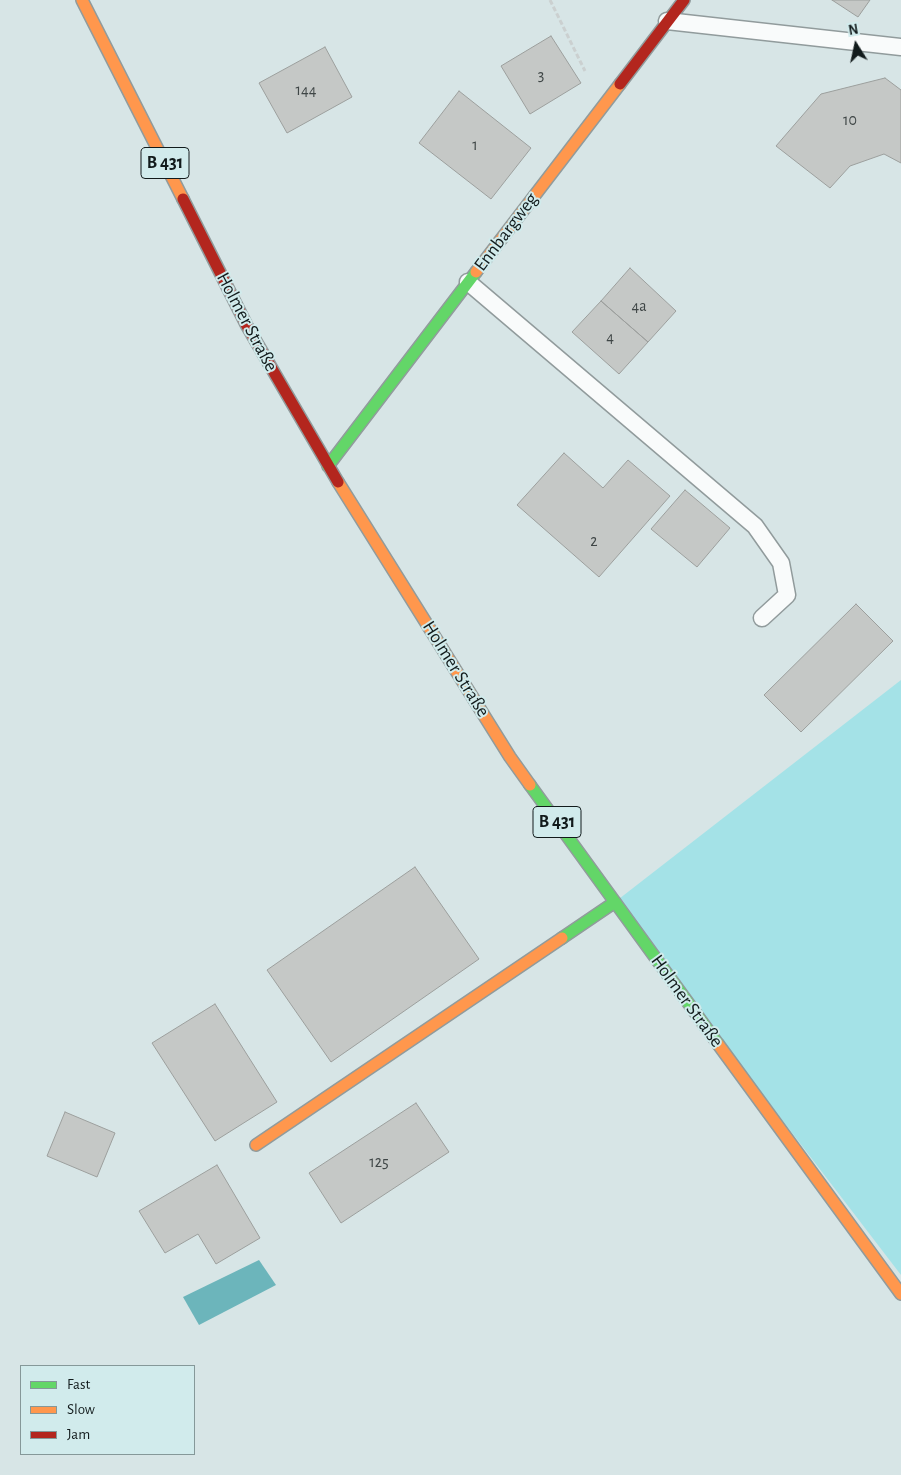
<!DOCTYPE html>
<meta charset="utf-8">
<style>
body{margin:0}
#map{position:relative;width:901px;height:1475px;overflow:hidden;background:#d7e5e6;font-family:"Alegreya Sans",sans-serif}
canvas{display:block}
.legend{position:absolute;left:20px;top:1365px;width:175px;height:90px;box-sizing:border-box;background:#d1ebec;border:1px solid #859899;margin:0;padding:6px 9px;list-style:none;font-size:15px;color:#121b1c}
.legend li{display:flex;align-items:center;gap:10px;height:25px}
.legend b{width:25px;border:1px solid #859899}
.north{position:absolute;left:831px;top:20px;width:50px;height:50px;-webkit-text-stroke:4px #d1ebec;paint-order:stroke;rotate:350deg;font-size:14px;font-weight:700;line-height:20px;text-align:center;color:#121b1c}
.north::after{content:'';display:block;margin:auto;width:18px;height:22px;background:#121b1c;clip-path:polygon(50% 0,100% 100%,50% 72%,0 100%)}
</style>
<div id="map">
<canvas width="901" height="1475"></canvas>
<ul class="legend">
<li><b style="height:6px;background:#63d668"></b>Fast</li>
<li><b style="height:6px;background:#ff974d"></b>Slow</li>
<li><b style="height:6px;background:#b3261e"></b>Jam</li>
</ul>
<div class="north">N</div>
</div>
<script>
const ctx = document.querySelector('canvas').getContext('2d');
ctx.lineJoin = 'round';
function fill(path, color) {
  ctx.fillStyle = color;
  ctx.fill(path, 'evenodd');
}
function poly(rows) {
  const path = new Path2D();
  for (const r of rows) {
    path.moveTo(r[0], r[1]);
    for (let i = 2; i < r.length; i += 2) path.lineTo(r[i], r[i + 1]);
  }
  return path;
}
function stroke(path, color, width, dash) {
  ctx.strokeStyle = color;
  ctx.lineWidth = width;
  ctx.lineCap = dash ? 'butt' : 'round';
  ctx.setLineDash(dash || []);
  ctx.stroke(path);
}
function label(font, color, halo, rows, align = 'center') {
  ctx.font = font + ' "Alegreya Sans",sans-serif';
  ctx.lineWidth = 4;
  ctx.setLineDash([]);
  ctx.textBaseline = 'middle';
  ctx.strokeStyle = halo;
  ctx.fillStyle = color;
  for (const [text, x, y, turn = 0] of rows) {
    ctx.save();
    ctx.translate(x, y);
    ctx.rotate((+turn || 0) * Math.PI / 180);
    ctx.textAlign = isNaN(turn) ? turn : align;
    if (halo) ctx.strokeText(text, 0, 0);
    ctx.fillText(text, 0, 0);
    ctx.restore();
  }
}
const green = poly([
 [901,680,901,1275,615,902]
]);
const water = poly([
 [259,1260,276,1285,199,1325,183,1297]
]);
const building = poly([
 [832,0,870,0,858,17,832,0],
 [551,36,581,83,530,114,501,66,551,36],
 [325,47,352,97,287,133,259,83,325,47],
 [885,78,901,90,901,163,884,154,850,166,830,188,776,146,821,94,885,78],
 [459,91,531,148,491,199,419,143,459,91],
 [630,268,676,311,648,342,601,301,630,268],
 [601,301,648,342,619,374,572,332,601,301],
 [564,453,603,488,628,460,670,496,599,577,517,505,564,453],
 [685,490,730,528,697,567,651,529,685,490],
 [856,604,893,641,801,732,764,695,856,604],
 [415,867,479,959,331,1062,267,970,415,867],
 [215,1004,277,1102,215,1141,152,1043,215,1004],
 [416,1103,449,1152,341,1223,309,1173,416,1103],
 [65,1112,115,1133,97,1177,47,1156,65,1112],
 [217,1165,260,1238,216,1264,198,1234,165,1253,139,1211,217,1165]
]);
const path = poly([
 [550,0,585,71]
]);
const lane = poly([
 [667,21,901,47],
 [468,282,755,526,781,563,787,595,762,618]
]);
const fast = poly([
 [328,466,476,272],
 [530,785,718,1044],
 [562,938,615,902]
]);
const slow = poly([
 [82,0,183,199],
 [476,272,620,84],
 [338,482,510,757,530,785],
 [718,1044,901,1294],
 [256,1145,562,938]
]);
const jam = poly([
 [620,84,684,0],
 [183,199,247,326,338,482]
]);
const numberNames = [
 ["3",541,75],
 ["144",306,90],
 ["10",850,120],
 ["1",475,145],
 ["4a",639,306],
 ["4",610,337],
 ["2",594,541],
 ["125",379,1162]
];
const shields = [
 [165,163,48],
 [557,822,48]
];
const shieldNames = [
 ["B 431",165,163],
 ["B 431",557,822]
];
const streetNames = [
 ["Ennbargweg",506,232,-53],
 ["Holmer Straße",247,322,62],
 ["Holmer Straße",456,669,58],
 ["Holmer Straße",687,1001,54]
];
fill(green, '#a4e2e7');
fill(water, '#6cb5bb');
fill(building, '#c5c8c6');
stroke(building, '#9c9f9d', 1);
stroke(lane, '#919b9c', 19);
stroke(fast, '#919b9c', 14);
stroke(slow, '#919b9c', 14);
stroke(jam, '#919b9c', 14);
stroke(path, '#cbd0d0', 3, [5, 2.5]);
stroke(lane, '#f9fbfb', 16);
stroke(fast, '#63d668', 11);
stroke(slow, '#ff974d', 11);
stroke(jam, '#b3261e', 11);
label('16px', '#3f4646', null, numberNames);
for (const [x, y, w] of shields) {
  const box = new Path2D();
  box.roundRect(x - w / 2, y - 15.5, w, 31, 4);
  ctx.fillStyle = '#d1ebec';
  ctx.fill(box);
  stroke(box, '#121b1c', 1);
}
label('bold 18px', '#121b1c', null, shieldNames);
label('19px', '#121b1c', '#d1ebec', streetNames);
</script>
